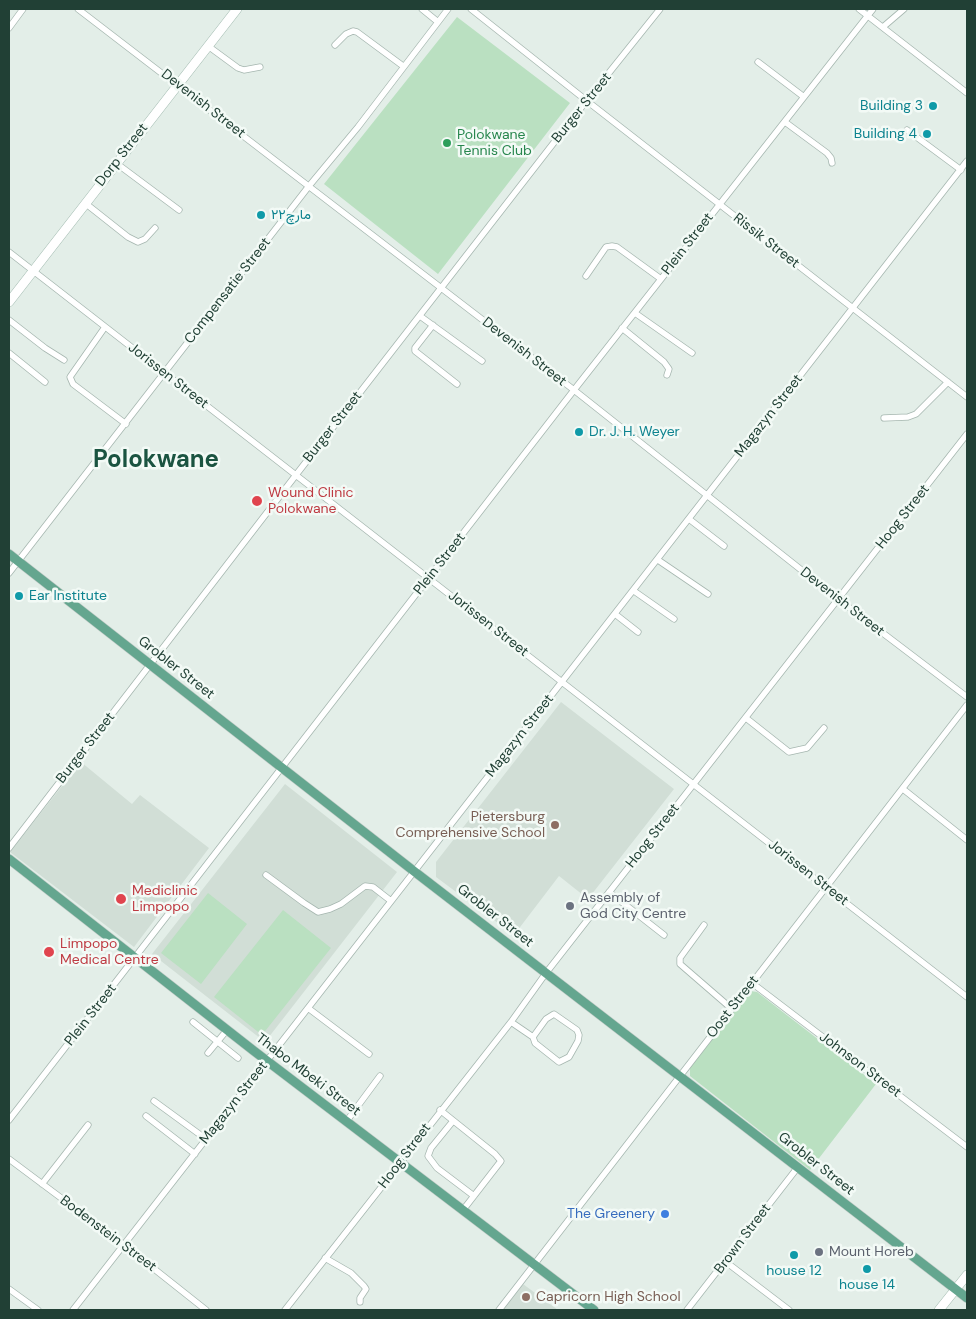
<!DOCTYPE html>
<meta charset="utf-8">
<style>
body{margin:0}
#map{position:relative;width:976px;height:1319px;overflow:hidden;background:#e3eee8;font-family:"DM Sans",sans-serif}
canvas{display:block}
.frame{position:absolute;inset:0;border:10px solid #214035;pointer-events:none}
</style>
<div id="map">
<canvas width="976" height="1319"></canvas>
<div class="frame"></div>
</div>
<script>
const ctx = document.querySelector('canvas').getContext('2d');
ctx.lineJoin = 'round';
function fill(path, color) {
  ctx.fillStyle = color;
  ctx.fill(path, 'evenodd');
}
function poly(rows) {
  const path = new Path2D();
  for (const r of rows) {
    path.moveTo(r[0], r[1]);
    for (let i = 2; i < r.length; i += 2) path.lineTo(r[i], r[i + 1]);
  }
  return path;
}
function stroke(path, color, width, dash) {
  ctx.strokeStyle = color;
  ctx.lineWidth = width;
  ctx.lineCap = dash ? 'butt' : 'round';
  ctx.setLineDash(dash || []);
  ctx.stroke(path);
}
function label(font, color, halo, rows, align = 'center') {
  ctx.font = font + ' "DM Sans",Vazirmatn,sans-serif';
  ctx.lineWidth = 5;
  ctx.setLineDash([]);
  ctx.textBaseline = 'middle';
  ctx.strokeStyle = halo;
  ctx.fillStyle = color;
  for (const [text, x, y, turn = 0] of rows) {
    ctx.save();
    ctx.translate(x, y);
    ctx.rotate((+turn || 0) * Math.PI / 180);
    ctx.textAlign = isNaN(turn) ? turn : align;
    if (halo) ctx.strokeText(text, 0, 0);
    ctx.fillText(text, 0, 0);
    ctx.restore();
  }
}
const built = poly([
 [561,702,674,789,588,899,559,876,514,935,436,877,436,862],
 [81,762,132,804,140,795,209,848,134,947,10,852],
 [285,784,397,872,265,1042,152,954],
 [523,1284,558,1310,502,1310]
]);
const green = poly([
 [457,17,570,103,438,274,324,184],
 [208,893,247,924,201,984,161,953],
 [283,910,331,948,262,1035,214,997],
 [750,991,757,992,876,1084,810,1170,690,1076,690,1067,745,995]
]);
const street = poly([
 [78,9,574,390,838,599,967,697],
 [422,9,438,22],
 [471,9,587,101,967,397],
 [859,9,967,93],
 [883,27,904,9],
 [9,28,23,9],
 [335,45,346,34,353,31,357,32,403,66],
 [208,46,238,68,244,70,260,67],
 [758,62,804,97],
 [785,122,827,153,831,158,832,163],
 [907,130,961,170],
 [116,163,179,210],
 [85,203,128,237,138,242,145,239,155,228],
 [9,252,967,997],
 [586,276,606,247,612,246,617,247,661,279],
 [635,313,692,353],
 [420,316,482,361],
 [9,320,45,348,64,360],
 [433,325,415,348,415,351,457,384],
 [105,327,70,377,73,384,126,424],
 [622,328,664,362,669,369,667,375],
 [9,353,45,382],
 [884,418,908,417,916,414,948,382],
 [689,519,724,546],
 [658,560,708,594],
 [9,573,309,186,358,127,448,9],
 [634,591,674,619],
 [615,614,638,632],
 [746,718,789,752,807,748,824,728],
 [903,789,967,840],
 [9,848,299,471,580,109,660,9],
 [266,875,304,903,318,912,330,909,341,904,365,886,373,887,391,901],
 [609,892,664,935],
 [704,925,680,958,680,964,732,1009],
 [752,983,967,1147],
 [308,1008,369,1054],
 [193,1022,238,1058],
 [511,1022,533,1037,535,1043,559,1062,569,1057,578,1041,579,1035,577,1030,554,1014,546,1019,533,1037],
 [208,1053,227,1030],
 [154,1101,206,1139],
 [440,1110,495,1154,501,1161,463,1210],
 [146,1116,195,1154],
 [9,1120,574,390,873,9],
 [453,1121,431,1148,428,1156,437,1168,474,1196],
 [346,1122,380,1076],
 [9,1159,124,1245,206,1310],
 [42,1184,88,1125],
 [325,1258,351,1273,364,1286,366,1289,360,1298,360,1302],
 [726,1262,789,1310],
 [9,1289,38,1310],
 [73,1310,967,161],
 [285,1310,511,1022,546,973,967,434],
 [499,1310,967,705],
 [687,1310,798,1167]
]);
const secondary = poly([
 [9,302,237,9],
 [939,1310,967,1275]
]);
const primary = poly([
 [9,554,415,872,967,1298],
 [9,859,254,1051,594,1310]
]);
const markers = [
 [933,106,5,"#0f9aa8"],
 [927,134,5,"#0f9aa8"],
 [447,143,5,"#2e9e5b"],
 [261,215,5,"#0f9aa8"],
 [579,432,5,"#0f9aa8"],
 [257,501,6,"#e0444e"],
 [19,596,5,"#0f9aa8"],
 [555,825,5,"#8d6e63"],
 [121,899,6,"#e0444e"],
 [570,906,5,"#6b7280"],
 [49,952,6,"#e0444e"],
 [665,1214,5,"#3f7fe0"],
 [819,1252,5,"#6b7280"],
 [794,1255,5,"#0f9aa8"],
 [867,1269,5,"#0f9aa8"],
 [526,1297,5,"#8d6e63"]
];
const streetNames = [
 ["Devenish Street",203,104,38],
 ["Burger Street",582,108,-51],
 ["Dorp Street",122,155,-52],
 ["Rissik Street",766,241,38],
 ["Plein Street",688,244,-52],
 ["Compensatie Street",228,291,-52],
 ["Devenish Street",524,352,38],
 ["Jorissen Street",168,376,38],
 ["Magazyn Street",769,416,-52],
 ["Burger Street",333,427,-52],
 ["Hoog Street",903,517,-52],
 ["Plein Street",440,564,-52],
 ["Devenish Street",842,602,38],
 ["Jorissen Street",488,624,38],
 ["Grobler Street",176,668,38],
 ["Magazyn Street",520,736,-52],
 ["Burger Street",86,748,-52],
 ["Hoog Street",653,836,-52],
 ["Jorissen Street",808,873,38],
 ["Grobler Street",495,916,38],
 ["Oost Street",733,1007,-52],
 ["Plein Street",91,1015,-52],
 ["Johnson Street",860,1065,37],
 ["Thabo Mbeki Street",308,1075,37],
 ["Magazyn Street",234,1103,-52],
 ["Hoog Street",405,1156,-53],
 ["Grobler Street",816,1164,38],
 ["Bodenstein Street",108,1234,37],
 ["Brown Street",743,1239,-53]
];
const cultureNames = [
 ["Building 3",923,106,"right"],
 ["Building 4",917,134,"right"],
 ["۲۲مارچ",271,215],
 ["Dr. J. H. Weyer",589,432],
 ["Ear Institute",29,596],
 ["house 12",794,1271,"center"],
 ["house 14",867,1285,"center"]
];
const leisureNames = [
 ["Polokwane",457,135],
 ["Tennis Club",457,151]
];
const healthNames = [
 ["Wound Clinic",268,493],
 ["Polokwane",268,509],
 ["Mediclinic",132,891],
 ["Limpopo",132,907],
 ["Limpopo",60,944],
 ["Medical Centre",60,960]
];
const educationNames = [
 ["Pietersburg",545,817],
 ["Comprehensive School",545,833],
 ["Capricorn High School",536,1297,"left"]
];
const worshipNames = [
 ["Assembly of",580,898],
 ["God City Centre",580,914],
 ["Mount Horeb",829,1252]
];
const shopNames = [
 ["The Greenery",655,1214]
];
const townNames = [
 ["Polokwane",156,461]
];
fill(built, '#d1ded6');
fill(green, '#bae0c1');
stroke(street, '#a5b6af', 7);
stroke(secondary, '#a0baaf', 10);
stroke(primary, '#c1cac6', 10);
stroke(street, '#fff', 5.5);
stroke(secondary, '#fff', 9);
stroke(primary, '#64a68f', 9);
for (const [x, y, r, color] of markers) {
  const dot = new Path2D();
  dot.arc(x, y, r, 0, 2 * Math.PI);
  ctx.fillStyle = color;
  ctx.fill(dot);
  stroke(dot, '#f3faf6', 2);
}
label('14px', '#214035', '#f3faf6', streetNames);
label('14px', '#0d838f', '#f3faf6', cultureNames, 'left');
label('14px', '#27864d', '#f3faf6', leisureNames, 'left');
label('14px', '#be3a42', '#f3faf6', healthNames, 'left');
label('14px', '#785e54', '#f3faf6', educationNames, 'right');
label('14px', '#5b616d', '#f3faf6', worshipNames, 'left');
label('14px', '#366cbe', '#f3faf6', shopNames, 'right');
label('bold 24px', '#1b5441', '#f3faf6', townNames);
</script>
